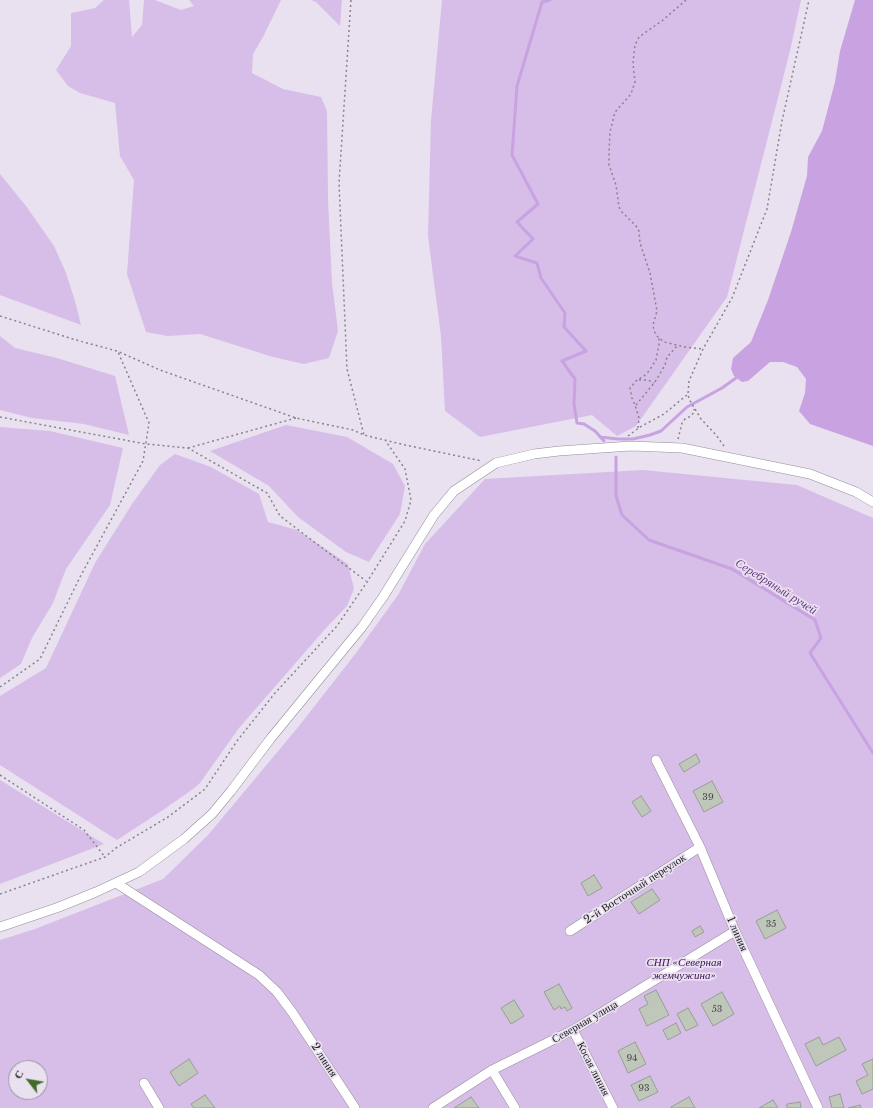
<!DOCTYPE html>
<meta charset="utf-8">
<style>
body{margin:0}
#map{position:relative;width:873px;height:1108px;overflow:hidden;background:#e9e1ef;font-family:"Libre Baskerville",serif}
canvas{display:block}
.north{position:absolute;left:8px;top:1060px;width:40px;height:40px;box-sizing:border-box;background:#e9e1ef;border:1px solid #9a949e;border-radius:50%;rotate:301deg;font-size:11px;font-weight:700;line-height:16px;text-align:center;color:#232025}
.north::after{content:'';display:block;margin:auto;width:14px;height:18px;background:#436b27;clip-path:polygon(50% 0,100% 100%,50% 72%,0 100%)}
</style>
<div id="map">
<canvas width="873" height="1108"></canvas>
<div class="north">С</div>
</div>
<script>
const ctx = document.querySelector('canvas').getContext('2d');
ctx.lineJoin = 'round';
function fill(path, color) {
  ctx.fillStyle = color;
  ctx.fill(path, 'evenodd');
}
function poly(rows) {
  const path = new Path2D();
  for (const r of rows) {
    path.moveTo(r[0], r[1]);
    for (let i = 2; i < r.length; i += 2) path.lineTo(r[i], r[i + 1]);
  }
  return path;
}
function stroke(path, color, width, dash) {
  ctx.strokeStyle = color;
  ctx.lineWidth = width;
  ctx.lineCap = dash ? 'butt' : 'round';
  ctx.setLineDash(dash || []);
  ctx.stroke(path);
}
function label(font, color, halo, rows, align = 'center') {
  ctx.font = font + ' "Libre Baskerville",serif';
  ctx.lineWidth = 3.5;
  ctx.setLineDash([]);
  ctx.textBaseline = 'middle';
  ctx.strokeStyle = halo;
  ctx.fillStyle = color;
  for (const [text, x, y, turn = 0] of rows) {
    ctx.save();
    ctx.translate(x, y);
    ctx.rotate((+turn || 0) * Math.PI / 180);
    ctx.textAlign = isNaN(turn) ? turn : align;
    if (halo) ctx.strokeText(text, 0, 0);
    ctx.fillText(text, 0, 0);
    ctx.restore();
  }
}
const green = poly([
 [104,0,129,0,132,37,142,25,144,0,155,0,181,10,194,6,189,0,281,0,263,37,253,54,252,73,283,89,321,97,327,111,328,199,332,283,338,331,329,358,304,364,273,357,200,334,167,336,146,332,127,274,134,180,120,156,115,103,80,93,68,86,56,70,71,46,71,13,95,8],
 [311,0,342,0,340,26,316,2],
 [442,0,801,0,790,51,727,297,636,426,617,436,592,415,480,437,445,411,441,336,428,236,431,120],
 [0,174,26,206,54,246,66,273,75,301,81,325,0,295],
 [0,336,15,348,57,358,115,376,129,435,84,424,32,418,0,410],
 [286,425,347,437,393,464,405,486,400,514,369,562,346,552,298,517,269,486,210,451],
 [0,427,50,431,123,448,110,505,66,569,53,603,32,638,21,664,0,678],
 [175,454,211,467,259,494,268,522,297,530,348,564,354,589,347,606,326,628,239,728,200,783,193,789,163,810,117,840,0,765,0,696,46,668,95,563,132,504,160,465],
 [643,470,797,485,873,518,873,1108,0,1108,0,940,35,929,163,879,208,835,299,726,356,653,398,595,425,544,485,479],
 [16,1068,40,1068,40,1092,16,1092],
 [0,780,104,844,0,884]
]);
const water = poly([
 [855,0,873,0,873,446,810,424,799,411,805,393,806,379,797,367,783,362,770,362,748,381,742,382,734,376,731,369,733,358,751,342,768,300,791,232,807,176,808,157,822,131,835,82,840,51]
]);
const stream = poly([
 [550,0,542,2,517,86,512,155,538,204,517,222,533,239,515,256,537,263,541,278,565,313,564,327,586,351,562,361,575,379,574,404,577,423,584,424,595,431,604,441],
 [600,437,618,439,633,439,650,435,661,431,687,407,722,388,736,378],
 [616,457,616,496,622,515,649,540,732,569,815,620,821,638,810,653,873,753]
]);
const building = poly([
 [696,754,700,762,684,772,679,764,696,754],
 [712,781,723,802,704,812,693,791,712,781],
 [641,796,651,811,642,817,632,802,641,796],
 [594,875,602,888,588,896,581,883,594,875],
 [652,889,660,900,639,914,631,902,652,889],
 [777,910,786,928,765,939,756,921,777,910],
 [700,926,704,932,695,937,692,931,700,926],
 [559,984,572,1008,567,1011,565,1007,561,1009,560,1006,554,1010,544,992,559,984],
 [656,990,669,1015,647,1026,639,1009,648,1004,644,996,656,990],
 [722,992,734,1014,713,1026,701,1004,722,992],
 [514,1000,524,1016,511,1024,501,1008,514,1000],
 [688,1008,698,1025,686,1031,677,1014,688,1008],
 [676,1023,681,1033,668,1040,663,1030,676,1023],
 [819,1037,823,1045,839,1037,846,1050,816,1066,805,1044,819,1037],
 [635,1042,646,1064,628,1073,618,1051,635,1042],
 [189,1059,198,1073,179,1086,170,1072,189,1059],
 [873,1059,873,1089,862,1094,856,1081,868,1075,862,1064,873,1059],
 [650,1076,658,1092,639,1101,631,1085,650,1076],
 [840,1094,844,1108,832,1108,829,1097,840,1094],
 [205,1095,215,1108,194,1108,191,1104,205,1095],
 [471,1097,479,1108,454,1108,471,1097],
 [689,1097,695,1108,671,1108,671,1107,689,1097],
 [773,1100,778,1108,759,1108,773,1100],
 [800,1102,801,1108,787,1108,787,1104,800,1102],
 [860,1105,861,1108,848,1108,860,1105]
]);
const path = poly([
 [351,0,339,183,347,369,364,435],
 [686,0,663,20,639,37,635,45,634,53,633,64,635,82,631,94,615,112,610,132,609,153,609,165,616,185,619,207,621,211,636,226,639,231,640,243,650,273,657,311,653,325,654,331,657,336,664,342,685,347,703,349],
 [0,316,76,340,117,351,160,370,296,418,353,430,364,435,405,445,482,461],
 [639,380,648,380,654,383],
 [636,405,655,382,665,365,667,357,678,345],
 [0,417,146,444,188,448,267,493,280,516,366,581],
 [638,428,639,418,635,405,632,398,630,388,637,380,644,376,649,371,656,360,659,345,659,338],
 [628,436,640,427,664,414,688,394],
 [678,439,682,423,685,419,691,416,694,412,694,409],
 [724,446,716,435,701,419,689,399,688,394,689,381,703,349,732,298,767,209,782,121,809,0],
 [188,448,296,418],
 [0,687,40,659,80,577,143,461,149,423,118,352],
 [0,775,84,830,105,857],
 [0,894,105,857,116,848,168,817,205,789,237,741,275,693,337,626,367,582,405,521,411,500,405,469,385,440]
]);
const street = poly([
 [656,760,700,847,735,931,818,1108],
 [116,883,259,975,277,992,292,1012,355,1108],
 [0,927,59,907,96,892,139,872,184,839,212,814,231,791,271,738,362,627,383,597,434,515,454,491,496,463,534,454,559,451,631,446,682,448,810,474,856,492,873,502],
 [570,931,700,847],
 [573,1030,613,1108],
 [492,1070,515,1108],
 [144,1083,159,1108],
 [433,1108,492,1070,573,1030,735,931]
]);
const numberNames = [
 ["39",708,797],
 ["35",771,924],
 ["53",717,1009],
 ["94",632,1058],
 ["93",644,1088]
];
const streetNames = [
 ["2-й Восточный переулок",635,889,-33],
 ["1 линия",737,934,66],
 ["Северная улица",585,1022,-30],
 ["2 линия",324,1060,57],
 ["Косая линия",593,1069,63]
];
const parkNames = [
 ["СНП «Северная",684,963],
 ["жемчужина»",684,976]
];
const waterNames = [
 ["Серебряный ручей",776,587,32]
];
fill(green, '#d7bee8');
fill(water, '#c8a2e1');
stroke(stream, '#c8a2e1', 3);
fill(building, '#bec7b9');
stroke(building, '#979f92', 1);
stroke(street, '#948d9a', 10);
stroke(path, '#88828c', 1.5, [2, 3]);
stroke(street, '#fff', 9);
label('9px', '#4a4a4a', null, numberNames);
label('11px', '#232025', '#e9e1ef', streetNames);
label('italic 11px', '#3e0b56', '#e9e1ef', parkNames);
label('italic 12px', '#693a85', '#e9e1ef', waterNames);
</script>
